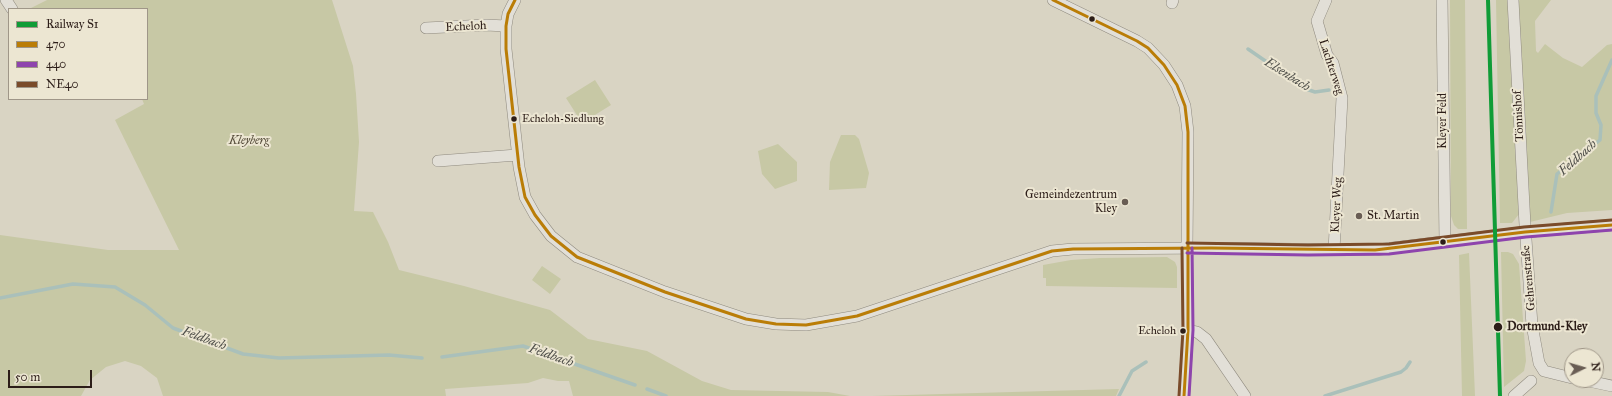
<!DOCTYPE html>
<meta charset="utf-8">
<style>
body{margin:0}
#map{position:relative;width:1612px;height:396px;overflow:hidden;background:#d9d4c3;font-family:"IM FELL Great Primer",serif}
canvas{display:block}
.legend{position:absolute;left:8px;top:8px;width:140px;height:92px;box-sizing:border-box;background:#ece6d2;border:1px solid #9f9688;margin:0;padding:5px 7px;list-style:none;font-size:12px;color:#2c1d18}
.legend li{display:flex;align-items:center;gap:8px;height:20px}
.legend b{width:20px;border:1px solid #9f9688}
.north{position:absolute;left:1564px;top:348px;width:40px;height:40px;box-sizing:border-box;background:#ece6d2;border:1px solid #9f9688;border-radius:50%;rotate:85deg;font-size:11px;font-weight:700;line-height:16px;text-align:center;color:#2c1d18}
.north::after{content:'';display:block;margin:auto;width:14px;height:18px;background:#695d54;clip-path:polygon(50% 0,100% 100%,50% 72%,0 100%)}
.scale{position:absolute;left:8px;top:370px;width:84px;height:18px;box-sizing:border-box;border:2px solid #2c1d18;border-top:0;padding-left:5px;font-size:12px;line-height:14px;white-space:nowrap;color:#2c1d18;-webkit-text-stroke:3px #ece6d2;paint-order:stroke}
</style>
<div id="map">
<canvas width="1612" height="396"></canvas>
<ul class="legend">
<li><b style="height:5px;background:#109c37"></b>Railway S1</li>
<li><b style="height:5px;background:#ba7d07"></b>470</li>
<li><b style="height:5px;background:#8e44ad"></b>440</li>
<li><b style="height:5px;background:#7a4b2a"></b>NE40</li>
</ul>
<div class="north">N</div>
<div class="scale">50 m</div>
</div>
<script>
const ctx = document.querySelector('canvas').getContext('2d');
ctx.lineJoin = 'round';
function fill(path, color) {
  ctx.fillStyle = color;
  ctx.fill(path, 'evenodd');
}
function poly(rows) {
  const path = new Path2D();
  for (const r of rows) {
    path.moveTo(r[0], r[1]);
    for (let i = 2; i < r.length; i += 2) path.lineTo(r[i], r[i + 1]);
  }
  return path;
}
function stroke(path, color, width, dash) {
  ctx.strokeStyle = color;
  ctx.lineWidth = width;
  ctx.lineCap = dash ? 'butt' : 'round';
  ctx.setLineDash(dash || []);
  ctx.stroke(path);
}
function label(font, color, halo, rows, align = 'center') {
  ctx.font = font + ' "IM FELL Great Primer",serif';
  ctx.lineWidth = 4;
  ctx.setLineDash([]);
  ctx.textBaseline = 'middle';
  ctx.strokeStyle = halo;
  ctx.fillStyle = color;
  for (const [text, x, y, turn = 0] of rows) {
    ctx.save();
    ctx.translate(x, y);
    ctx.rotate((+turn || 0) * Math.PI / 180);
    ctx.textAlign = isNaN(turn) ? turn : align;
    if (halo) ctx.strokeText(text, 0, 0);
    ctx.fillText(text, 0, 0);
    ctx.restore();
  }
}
const green = poly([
 [47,0,332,0,353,66,356,94,359,142,354,211,373,212,388,242,399,270,464,286,550,310,588,339,647,351,702,381,731,390,828,392,850,396,573,396,569,381,558,381,543,378,528,383,445,389,446,396,163,396,157,378,141,366,125,361,106,367,90,380,81,396,0,396,0,235,108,250,179,250,115,120,144,104,142,99,147,99,147,9,29,9],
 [1450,0,1465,0,1467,229,1458,229,1454,225,1451,216],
 [1496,0,1508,0,1519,214,1512,223,1500,223],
 [1519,0,1551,0,1535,21,1536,51,1538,53,1545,44,1563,58,1582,67,1607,45,1612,44,1612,210,1567,213,1530,222,1515,7],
 [595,80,611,105,582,123,566,98],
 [841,135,855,135,859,139,869,173,866,188,829,190,830,162],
 [778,144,797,162,797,181,775,189,762,174,758,151],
 [1501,252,1508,252,1513,254,1519,264,1526,361,1524,371,1504,387],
 [1469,253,1475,396,1462,396,1459,255],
 [1167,257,1175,262,1177,267,1177,288,1046,286,1046,278,1043,278,1043,265,1071,260,1100,258],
 [542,266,561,279,550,294,532,280],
 [1119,389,1116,396,872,396,1047,391]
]);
const stream = poly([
 [1248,49,1306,89,1315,92,1329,90],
 [1551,212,1557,174,1600,140,1601,125,1596,113,1596,96,1612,60],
 [0,298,73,284,115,287,145,305,173,328,243,354,279,358,389,355,422,358],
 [442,357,523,346,635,385],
 [647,389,666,396],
 [1119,396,1132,371,1146,362],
 [1325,396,1401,372,1406,368,1410,362]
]);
const street = poly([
 [6,0,12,9],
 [515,0,508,14,506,26,506,49,519,167,525,197,535,215,551,236,577,257,665,292,746,319,776,324,806,325,857,316,1052,251,1073,249,1211,248,1375,250,1525,232,1612,225],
 [1053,0,1137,41,1148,48,1164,65,1177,85,1185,106,1188,132,1187,248,1188,330,1184,396],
 [1326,0,1317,21,1327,55,1333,63,1342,98,1334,250],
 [1442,0,1445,242],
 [1513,0,1525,225,1532,325,1539,363,1544,371,1572,378],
 [1172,3,1173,0],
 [426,28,486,25,506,26],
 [438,161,517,155],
 [1188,330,1197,332,1206,339,1245,396],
 [1584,380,1612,386],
 [1514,396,1531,381]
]);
const bus1 = poly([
 [515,0,508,14,506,26,506,49,519,167,525,197,535,215,551,236,577,257,665,292,746,319,776,324,806,325,857,316,1052,251,1073,249,1211,248,1375,250,1525,232,1612,225],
 [1053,0,1137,41,1148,48,1164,65,1177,85,1185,106,1188,132,1188,330,1184,396]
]);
const bus2 = poly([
 [1187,253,1308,255,1389,254,1526,237,1612,230],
 [1189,396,1193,330,1192,248]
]);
const bus3 = poly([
 [1187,243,1308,245,1389,244,1524,227,1612,220],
 [1179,396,1183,330,1182,248]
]);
const rail1 = poly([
 [1488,0,1500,396]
]);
const markers = [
 [1092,19,3.5,"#2c1d18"],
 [514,119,3.5,"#2c1d18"],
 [1125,202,4,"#695d54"],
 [1359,216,4,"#695d54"],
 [1443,242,3.5,"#2c1d18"],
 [1498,327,5,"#2c1d18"],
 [1183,331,3.5,"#2c1d18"]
];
const busNames = [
 ["Echeloh-Siedlung",522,119],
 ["Echeloh",1176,331,"right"]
];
const streetNames = [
 ["Echeloh",466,27,-3],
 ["Lachterweg",1331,67,72],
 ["Tönnishof",1519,116,-93],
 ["Kleyer Feld",1443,121,-90],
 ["Kleyer Weg",1337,205,-87],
 ["Gehrenstraße",1529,278,-95]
];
const parkNames = [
 ["Kleyberg",249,141]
];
const poiNames = [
 ["Gemeindezentrum",1117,195],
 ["Kley",1117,209],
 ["St. Martin",1367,216,"left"]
];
const stopNames = [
 ["Dortmund-Kley",1507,327]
];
const waterNames = [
 ["Elsenbach",1287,75,32],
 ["Feldbach",1578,158,-42],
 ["Feldbach",204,339,20],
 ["Feldbach",551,356,19]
];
fill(green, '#c7c8a5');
stroke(stream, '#aac0ba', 3.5);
stroke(street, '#8f8a7f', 12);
stroke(street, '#e2dfd7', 11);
stroke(bus1, '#ba7d07', 3);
stroke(bus2, '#8e44ad', 3);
stroke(bus3, '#7a4b2a', 3);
stroke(rail1, '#109c37', 4);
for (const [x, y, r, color] of markers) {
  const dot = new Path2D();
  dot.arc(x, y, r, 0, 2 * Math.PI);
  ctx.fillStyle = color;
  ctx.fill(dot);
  stroke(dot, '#ece6d2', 1.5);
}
label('11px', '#2c1d18', '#ece6d2', busNames, 'left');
label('12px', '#2c1d18', '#ece6d2', streetNames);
label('italic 12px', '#564d3b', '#ece6d2', parkNames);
label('12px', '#2c1d18', '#ece6d2', poiNames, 'right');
label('bold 12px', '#2c1d18', '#ece6d2', stopNames, 'left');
label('italic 13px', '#4c4c47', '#ece6d2', waterNames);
</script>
